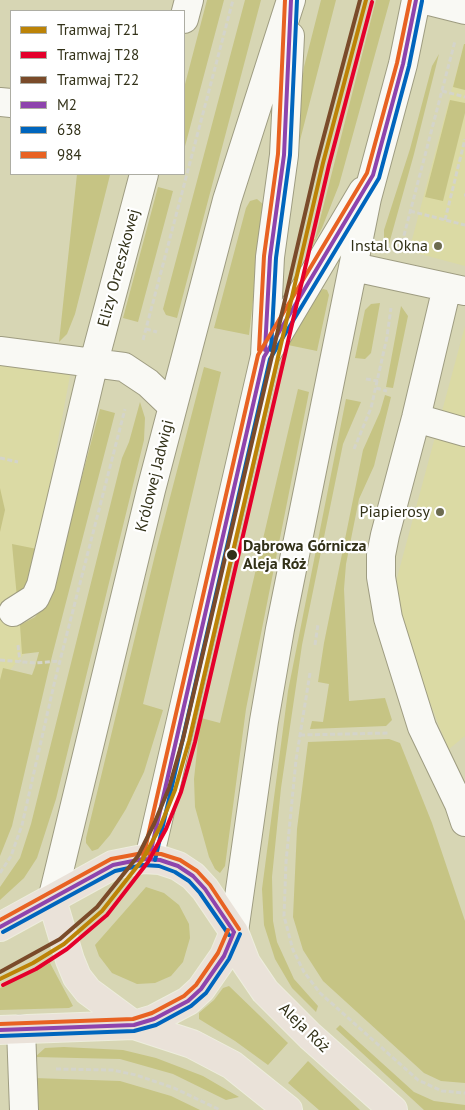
<!DOCTYPE html>
<meta charset="utf-8">
<style>
body{margin:0}
#map{position:relative;width:465px;height:1110px;overflow:hidden;background:#d7d6b4;font-family:"PT Sans",sans-serif}
canvas{display:block}
.legend{position:absolute;left:10px;top:10px;width:175px;height:165px;box-sizing:border-box;background:#fff;border:1px solid #adada3;margin:0;padding:6px 9px;list-style:none;font-size:15px;color:#323118}
.legend li{display:flex;align-items:center;gap:10px;height:25px}
.legend b{width:25px;border:1px solid #adada3}
</style>
<div id="map">
<canvas width="465" height="1110"></canvas>
<ul class="legend">
<li><b style="height:6px;background:#bc8307"></b>Tramwaj T21</li>
<li><b style="height:6px;background:#e4002b"></b>Tramwaj T28</li>
<li><b style="height:6px;background:#7a4b2a"></b>Tramwaj T22</li>
<li><b style="height:6px;background:#8e44ad"></b>M2</li>
<li><b style="height:6px;background:#0065bd"></b>638</li>
<li><b style="height:6px;background:#e86222"></b>984</li>
</ul>
</div>
<script>
const ctx = document.querySelector('canvas').getContext('2d');
ctx.lineJoin = 'round';
function fill(path, color) {
  ctx.fillStyle = color;
  ctx.fill(path, 'evenodd');
}
function poly(rows) {
  const path = new Path2D();
  for (const r of rows) {
    path.moveTo(r[0], r[1]);
    for (let i = 2; i < r.length; i += 2) path.lineTo(r[i], r[i + 1]);
  }
  return path;
}
function stroke(path, color, width, dash) {
  ctx.strokeStyle = color;
  ctx.lineWidth = width;
  ctx.lineCap = dash ? 'butt' : 'round';
  ctx.setLineDash(dash || []);
  ctx.stroke(path);
}
function label(font, color, halo, rows, align = 'center') {
  ctx.font = font + ' "PT Sans",sans-serif';
  ctx.lineWidth = 4.5;
  ctx.setLineDash([]);
  ctx.textBaseline = 'middle';
  ctx.strokeStyle = halo;
  ctx.fillStyle = color;
  for (const [text, x, y, turn = 0] of rows) {
    ctx.save();
    ctx.translate(x, y);
    ctx.rotate((+turn || 0) * Math.PI / 180);
    ctx.textAlign = isNaN(turn) ? turn : align;
    if (halo) ctx.strokeText(text, 0, 0);
    ctx.fillText(text, 0, 0);
    ctx.restore();
  }
}
const built = poly([
 [464,44,465,44,465,266,409,251],
 [465,326,465,736,449,749,441,731,396,614,394,589],
 [0,361,71,370,39,542,17,599,25,653,9,671,0,706]
]);
const green = poly([
 [207,0,224,0,184,150,184,88],
 [245,0,261,0,177,318,166,315,163,309],
 [321,0,336,0,296,156,299,101,304,67],
 [376,0,390,0,339,185,322,228,308,254,312,239,315,239],
 [464,44,465,44,465,90,453,87],
 [439,54,414,154,389,244,384,241,384,230,410,149,432,66],
 [450,100,465,103,465,113,443,201,425,197],
 [77,174,110,175,75,314,67,334,59,342],
 [158,187,173,191,138,322,123,318],
 [257,199,264,205,249,335,214,328,246,208,250,201],
 [323,289,327,290,329,295,317,351,288,345,318,293],
 [380,303,371,353,365,359,355,358,365,310,371,304],
 [401,306,408,316,393,388,386,387],
 [204,367,221,372,143,704,163,710,144,772,126,809,110,835,98,849,92,851,86,843,86,838,155,555],
 [298,389,309,392,246,709,225,866,220,873,215,869,209,857,195,807,194,779,199,732,201,718,220,723],
 [385,395,391,397,374,466,359,499,346,564,344,589,349,701,385,698,392,720,386,726,310,729,312,721,323,722,329,684,318,682,324,643,363,450,380,412],
 [346,399,361,402,343,444,302,645,281,788,272,877,273,921,277,942,294,979,318,1006,316,1012,292,988,275,959,264,925,262,889,288,691],
 [140,402,145,418,144,440,56,799,37,858,24,878,0,900,0,887,20,858,31,824,122,458,129,442],
 [100,409,115,413,50,664,12,826,0,856,0,680,3,668,32,675,35,667,39,652,22,654,20,625,35,617,49,600],
 [0,488,5,510,0,532],
 [12,544,37,549,30,585,17,598],
 [389,739,400,743,432,823,465,921,465,1083,441,1081,424,1073,323,981,303,950,293,917,297,829,308,742],
 [146,887,164,893,179,905,189,924,190,938,183,962,171,976,155,983,137,984,112,973,99,956,95,945],
 [50,963,73,1006,69,1008,0,1010,0,988],
 [229,986,288,1043,268,1065,235,1041,199,1019,199,1013,214,1000,223,988],
 [340,1025,414,1092,434,1101,465,1105,465,1110,424,1110,336,1029],
 [64,1047,123,1050,156,1058,203,1076,239,1097,226,1100,173,1074,120,1059,35,1057,45,1048],
 [308,1061,329,1081,360,1110,319,1110,288,1083],
 [34,1078,120,1081,171,1096,200,1110,36,1110]
]);
const path = poly([
 [442,91,465,97],
 [464,195,465,195],
 [410,211,465,225],
 [445,220,465,139],
 [402,243,455,41],
 [146,329,157,332],
 [143,340,233,0],
 [366,379,378,381],
 [376,388,387,391],
 [354,449,371,408,387,337,391,308],
 [0,458,18,462],
 [18,645,20,662],
 [315,645,318,624],
 [0,660,35,663,60,661],
 [310,673,296,760,286,862,284,916,293,950,304,972,320,993,418,1080,442,1091,465,1093],
 [300,735,389,733],
 [0,873,11,856,22,825,55,680,125,409],
 [56,1069,112,1070,136,1075,174,1088,220,1110]
]);
const minor = poly([
 [425,0,465,10],
 [184,19,189,0],
 [0,102,11,103],
 [354,267,465,291],
 [447,287,416,418,385,535,381,555,381,577,388,618,422,727,459,804,465,822],
 [0,351,124,367,148,383,172,406],
 [265,356,363,191],
 [416,418,465,432],
 [13,612,35,598,41,585,94,362,144,174],
 [149,859,265,356,270,257,284,155,290,36],
 [52,900,151,490,227,200,291,0],
 [234,932,264,721,280,629,367,198,403,64,416,0],
 [21,1029,24,1110]
]);
const major = poly([
 [52,900,70,960,77,977,88,991,134,1025,192,1044,232,1065,288,1110],
 [0,927,113,865,143,859,160,860,178,866,193,876,205,889,234,932,246,963,265,991,310,1036,393,1110],
 [0,1030,134,1025,154,1019,188,1001,201,989,224,956,234,932]
]);
const bus1 = poly([
 [265,350,270,257,284,155,291,0],
 [149,859,264,357,373,175,403,64,416,0],
 [0,927,113,865,143,859,160,860,178,866,193,876,205,889,234,932],
 [0,1030,134,1025,154,1019,188,1001,201,989,224,956,234,932]
]);
const bus2 = poly([
 [271,350,276,258,290,155,297,0],
 [155,860,270,359,379,178,409,66,422,1],
 [3,932,115,871,143,865,159,866,175,872,189,881,200,893,229,935],
 [0,1036,134,1031,156,1025,191,1006,206,993,229,959,240,934]
]);
const bus3 = poly([
 [259,350,264,256,278,154,285,0],
 [143,858,258,355,367,173,397,63,410,0],
 [0,920,111,859,143,853,161,854,180,860,197,871,210,885,239,929],
 [0,1024,133,1019,152,1013,184,996,196,985,218,953,228,930]
]);
const tram1 = poly([
 [0,979,33,963,64,944,102,911,143,859,160,827,175,790,189,741,323,163,366,0]
]);
const tram2 = poly([
 [3,985,36,969,67,949,107,915,148,862,166,829,181,792,195,742,329,165,372,2]
]);
const tram3 = poly([
 [0,972,60,939,97,907,138,856,154,824,169,788,183,739,317,162,360,0]
]);
const markers = [
 [438,246,5,"#6c6b4f"],
 [440,512,5,"#6c6b4f"],
 [232,555,6,"#323118"]
];
const poiNames = [
 ["Instal Okna",428,246],
 ["Piapierosy",430,512]
];
const streetNames = [
 ["Elizy Orzeszkowej",119,268,-75],
 ["Królowej Jadwigi",155,476,-76],
 ["Aleja Róż",304,1028,44]
];
const stopNames = [
 ["Dąbrowa Górnicza",243,546],
 ["Aleja Róż",243,564]
];
fill(built, '#dbdaa4');
fill(green, '#c6c484');
stroke(minor, '#9e9c81', 30);
stroke(major, '#ededdd', 30);
stroke(path, '#d4d4ca', 3, [5, 2.5]);
stroke(minor, '#f9f9f4', 28);
stroke(major, '#eae2d9', 28);
stroke(bus1, '#8e44ad', 4);
stroke(bus2, '#0065bd', 4);
stroke(bus3, '#e86222', 4);
stroke(tram1, '#bc8307', 4);
stroke(tram2, '#e4002b', 4);
stroke(tram3, '#7a4b2a', 4);
for (const [x, y, r, color] of markers) {
  const dot = new Path2D();
  dot.arc(x, y, r, 0, 2 * Math.PI);
  ctx.fillStyle = color;
  ctx.fill(dot);
  stroke(dot, '#fff', 2);
}
label('16px', '#323118', '#fff', poiNames, 'right');
label('16px', '#323118', '#fff', streetNames);
label('bold 16px', '#323118', '#fff', stopNames, 'left');
</script>
